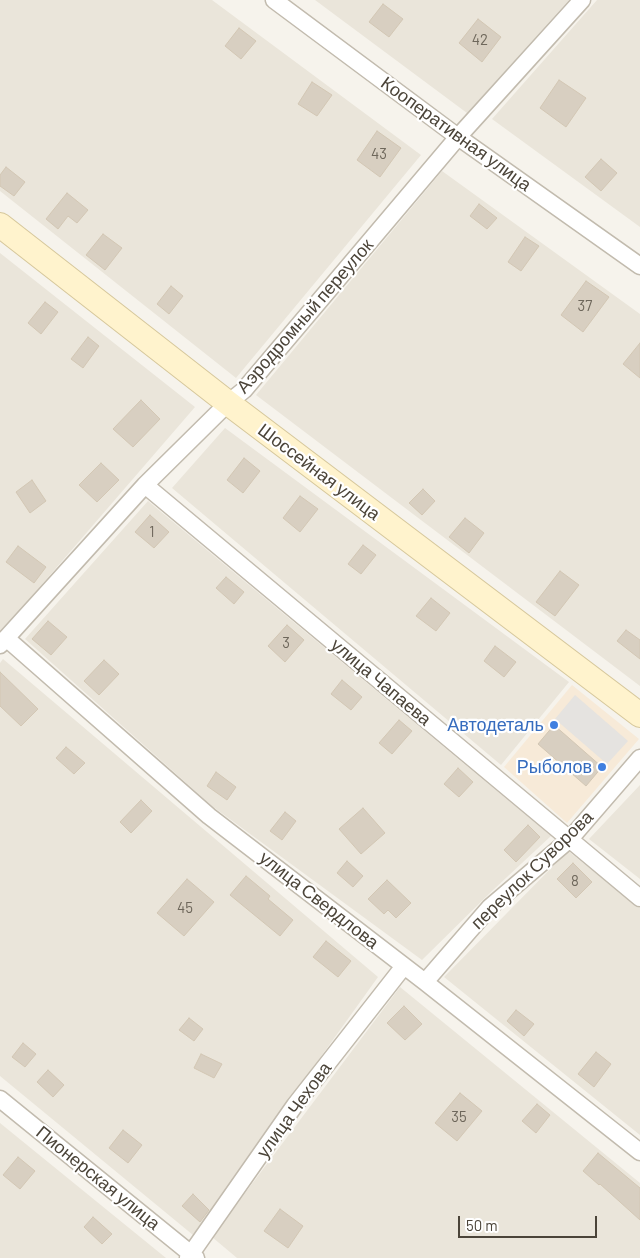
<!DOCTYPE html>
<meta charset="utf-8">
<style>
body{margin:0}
#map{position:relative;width:640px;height:1258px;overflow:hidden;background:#f6f3ec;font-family:Barlow,sans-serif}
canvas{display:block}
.scale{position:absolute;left:458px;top:1216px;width:139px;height:22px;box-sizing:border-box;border:2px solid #4b4439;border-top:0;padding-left:6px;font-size:15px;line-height:18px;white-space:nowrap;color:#4b4439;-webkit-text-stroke:4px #fff;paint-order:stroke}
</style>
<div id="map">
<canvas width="640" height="1258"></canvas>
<div class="scale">50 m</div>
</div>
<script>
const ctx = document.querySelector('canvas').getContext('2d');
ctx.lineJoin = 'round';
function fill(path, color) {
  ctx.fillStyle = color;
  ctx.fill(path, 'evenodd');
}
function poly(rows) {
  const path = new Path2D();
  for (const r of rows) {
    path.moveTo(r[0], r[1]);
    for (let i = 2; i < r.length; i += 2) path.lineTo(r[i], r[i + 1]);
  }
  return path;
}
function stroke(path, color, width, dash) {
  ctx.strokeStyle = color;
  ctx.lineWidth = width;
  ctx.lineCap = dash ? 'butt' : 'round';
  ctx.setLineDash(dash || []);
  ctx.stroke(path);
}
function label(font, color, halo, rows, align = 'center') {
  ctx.font = font + ' Barlow,sans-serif';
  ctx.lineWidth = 4.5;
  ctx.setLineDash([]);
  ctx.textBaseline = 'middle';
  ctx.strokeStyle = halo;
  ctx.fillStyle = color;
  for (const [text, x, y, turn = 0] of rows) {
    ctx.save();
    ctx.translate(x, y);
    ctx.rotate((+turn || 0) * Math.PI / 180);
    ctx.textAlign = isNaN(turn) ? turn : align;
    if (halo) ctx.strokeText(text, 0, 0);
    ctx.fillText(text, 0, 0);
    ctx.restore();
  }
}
const residential = poly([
 [0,0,212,0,421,155,236,378,0,191],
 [315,0,569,0,467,113],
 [597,0,640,0,640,227,492,119],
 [442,171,640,314,640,686,256,395],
 [0,253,195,407,0,633],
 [225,428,569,682,501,765,172,488],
 [148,501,551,836,492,891,422,960,212,806,25,639],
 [3,659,378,977,193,1235,0,1076,0,663],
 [640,785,640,879,589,839],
 [568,851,640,908,640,1135,444,977],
 [400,987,640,1183,640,1258,237,1258,212,1237],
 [0,1123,166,1258,0,1258]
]);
const commercial = poly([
 [572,685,639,739,567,823,504,767]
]);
const parking = poly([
 [575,695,628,741,607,764,555,719]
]);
const building = poly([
 [383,4,403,19,389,37,369,22,383,4],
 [478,19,501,37,482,62,459,43,478,19],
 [239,28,256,41,241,59,225,46,239,28],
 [559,80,586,98,566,127,540,108,559,80],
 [312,82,332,95,317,116,298,104,312,82],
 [377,131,401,148,380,177,357,160,377,131],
 [601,159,617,173,601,191,585,177,601,159],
 [6,167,25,182,14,196,0,186,0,175,6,167],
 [67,193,88,210,77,223,68,216,58,229,46,219,67,193],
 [479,204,497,218,487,229,470,216,479,204],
 [103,234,122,248,105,270,86,255,103,234],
 [525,237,539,246,521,271,508,262,525,237],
 [586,281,609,297,583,332,561,315,586,281],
 [171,286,183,296,169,314,157,304,171,286],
 [45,302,58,312,41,334,28,323,45,302],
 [88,337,99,346,83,368,71,359,88,337],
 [640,343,640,378,623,364,640,343],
 [141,400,160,419,133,447,113,429,141,400],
 [244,458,260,471,243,493,227,480,244,458],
 [101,463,119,480,97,502,79,485,101,463],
 [32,480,46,501,30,513,16,492,32,480],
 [423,489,435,501,422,515,409,503,423,489],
 [300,496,318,509,300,532,283,518,300,496],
 [150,515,169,532,154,548,135,532,150,515],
 [465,518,484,533,469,553,449,537,465,518],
 [363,545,376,555,361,574,348,564,363,545],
 [18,546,46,567,34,583,6,562,18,546],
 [560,571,579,585,555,616,536,602,560,571],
 [226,577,244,592,234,604,216,588,226,577],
 [431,598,450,613,436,631,416,616,431,598],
 [48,621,67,637,51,655,32,639,48,621],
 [287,625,304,640,285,662,268,646,287,625],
 [626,630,640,640,640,659,617,641,626,630],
 [495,646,516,662,504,677,484,661,495,646],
 [104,660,119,674,99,695,84,681,104,660],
 [0,672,38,709,21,726,0,706,0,672],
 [342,680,362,697,351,710,331,694,342,680],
 [399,720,412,731,392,754,379,743,399,720],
 [554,725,602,767,586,786,538,744,554,725],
 [66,747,85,763,74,774,56,758,66,747],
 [458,768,473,782,459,797,444,784,458,768],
 [216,772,236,787,227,800,207,786,216,772],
 [141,800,152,811,131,833,120,822,141,800],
 [363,808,385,833,361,854,339,829,363,808],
 [285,812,296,821,282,840,270,831,285,812],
 [528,825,540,837,516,862,504,850,528,825],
 [347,861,363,876,353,887,337,873,347,861],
 [573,863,592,882,576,898,557,879,573,863],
 [246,876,270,896,268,899,293,920,280,936,230,895,246,876],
 [187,879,214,902,184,936,157,913,187,879],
 [387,880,411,903,396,918,388,910,384,914,368,899,387,880],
 [326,941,351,961,338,977,313,957,326,941],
 [404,1006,422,1024,405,1040,387,1023,404,1006],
 [516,1010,534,1024,524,1036,507,1021,516,1010],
 [189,1018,203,1029,194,1041,179,1030,189,1018],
 [23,1043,36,1054,25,1067,12,1057,23,1043],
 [596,1052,611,1064,594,1087,578,1074,596,1052],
 [201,1054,222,1064,214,1078,194,1068,201,1054],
 [48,1070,64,1085,53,1097,37,1082,48,1070],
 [460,1093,482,1111,457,1141,435,1123,460,1093],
 [537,1104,550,1115,536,1133,522,1121,537,1104],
 [123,1130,142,1145,128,1163,109,1148,123,1130],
 [598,1153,640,1188,640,1220,600,1184,599,1185,583,1171,598,1153],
 [18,1157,35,1171,20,1189,3,1175,18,1157],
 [193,1194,209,1210,200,1222,182,1206,193,1194],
 [280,1209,303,1226,288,1248,264,1231,280,1209],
 [93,1217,112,1234,102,1244,84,1227,93,1217]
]);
const street = poly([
 [274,0,458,137,640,266],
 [145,485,640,898],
 [6,638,209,816,425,982,640,1152],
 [0,645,145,485,228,403,244,390,458,137,582,0],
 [425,982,490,907,570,839,640,758],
 [0,1099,196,1258],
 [188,1258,295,1105,404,966]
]);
const secondary = poly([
 [0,225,228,403,640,715]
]);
const markers = [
 [554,725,5,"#3f7fe0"],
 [602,767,5,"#3f7fe0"]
];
const numberNames = [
 ["42",480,40],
 ["43",379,154],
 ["37",585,306],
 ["1",152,532],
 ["3",286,643],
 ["8",575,881],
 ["45",185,908],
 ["35",459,1117]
];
const streetNames = [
 ["Кооперативная улица",456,134,36],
 ["Аэродромный переулок",305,316,-49],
 ["Шоссейная улица",319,472,37],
 ["улица Чапаева",381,682,40],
 ["переулок Суворова",532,870,-44],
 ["улица Свердлова",319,900,38],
 ["улица Чехова",294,1110,-54],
 ["Пионерская улица",98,1178,39]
];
const shopNames = [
 ["Автодеталь",544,725],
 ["Рыболов",592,767]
];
fill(residential, '#eae5da');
fill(commercial, '#f7ead8');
fill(parking, '#e5e3e0');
fill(building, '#d8cfc1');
stroke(building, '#d3c7b4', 1);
stroke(street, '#c2bbae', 19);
stroke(secondary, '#d6c79b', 26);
stroke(street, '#fff', 16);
stroke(secondary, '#fff3cd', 24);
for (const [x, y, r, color] of markers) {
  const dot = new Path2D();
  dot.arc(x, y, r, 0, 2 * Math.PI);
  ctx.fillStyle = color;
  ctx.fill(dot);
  stroke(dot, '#fff', 2);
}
label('15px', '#6e675b', null, numberNames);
label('18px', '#4b4439', '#fff', streetNames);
label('18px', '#366cbe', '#fff', shopNames, 'right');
</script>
